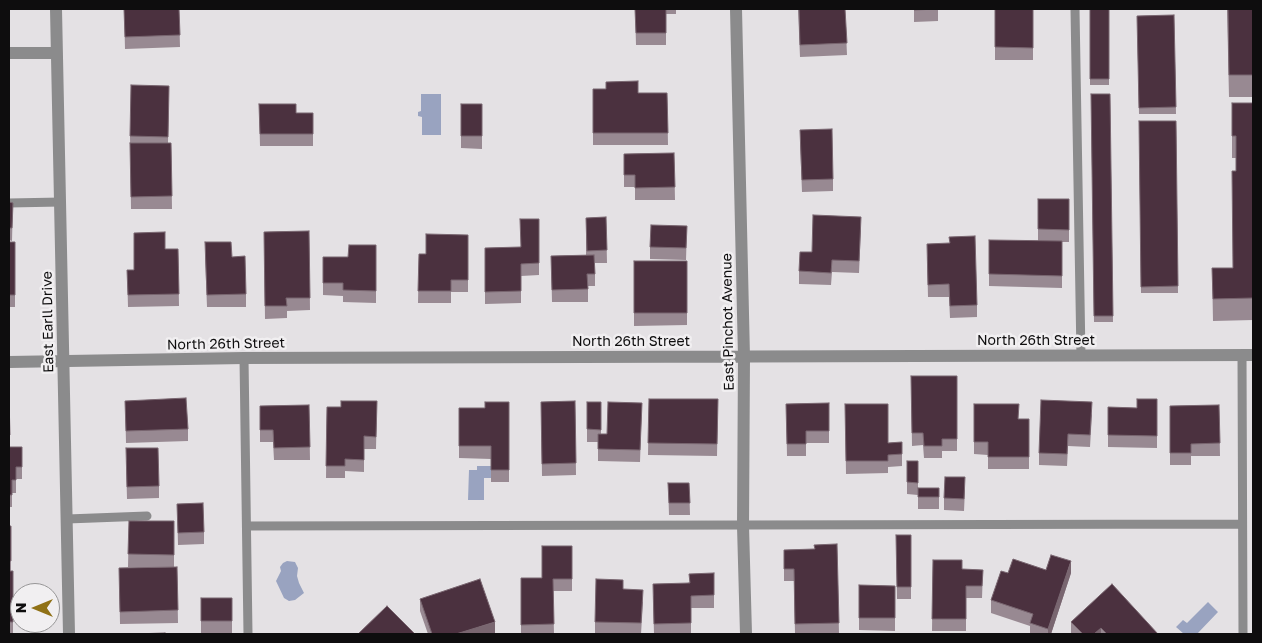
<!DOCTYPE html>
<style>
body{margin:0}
#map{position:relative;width:1262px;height:643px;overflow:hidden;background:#e4e1e4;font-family:"Golos Text",sans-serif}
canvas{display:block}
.frame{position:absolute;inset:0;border:10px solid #0e0d0e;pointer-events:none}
.north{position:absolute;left:10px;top:583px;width:50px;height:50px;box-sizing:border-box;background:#f1eff1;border:1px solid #969596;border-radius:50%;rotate:270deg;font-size:14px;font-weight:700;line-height:20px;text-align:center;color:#0e0d0e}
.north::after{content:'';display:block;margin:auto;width:18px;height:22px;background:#907116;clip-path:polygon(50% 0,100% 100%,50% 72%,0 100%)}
</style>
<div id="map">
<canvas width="1262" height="643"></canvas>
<div class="frame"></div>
<div class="north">N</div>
</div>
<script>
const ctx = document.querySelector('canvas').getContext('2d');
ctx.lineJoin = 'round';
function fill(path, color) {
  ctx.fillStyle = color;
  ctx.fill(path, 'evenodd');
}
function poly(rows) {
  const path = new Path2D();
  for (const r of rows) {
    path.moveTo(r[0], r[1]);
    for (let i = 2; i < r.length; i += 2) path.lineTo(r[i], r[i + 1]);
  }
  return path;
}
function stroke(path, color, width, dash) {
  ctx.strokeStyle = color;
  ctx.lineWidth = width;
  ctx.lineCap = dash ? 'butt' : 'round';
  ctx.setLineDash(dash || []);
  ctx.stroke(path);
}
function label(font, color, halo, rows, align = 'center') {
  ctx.font = font + ' "Golos Text",sans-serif';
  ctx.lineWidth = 5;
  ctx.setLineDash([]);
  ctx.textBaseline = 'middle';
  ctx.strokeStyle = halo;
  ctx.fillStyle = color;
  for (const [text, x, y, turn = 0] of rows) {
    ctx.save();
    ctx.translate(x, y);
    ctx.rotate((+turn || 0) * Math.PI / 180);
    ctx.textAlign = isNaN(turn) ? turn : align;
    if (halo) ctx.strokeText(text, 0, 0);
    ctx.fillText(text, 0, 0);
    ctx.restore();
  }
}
const water = poly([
 [421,94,441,94,441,135,422,135,422,117,418,116,418,112,421,111],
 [477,466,491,466,491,478,484,478,484,500,468,500,469,470,477,470],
 [287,561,295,562,298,568,297,576,299,583,304,593,295,600,289,601,284,598,276,581,281,571,280,567,283,563],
 [1208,602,1218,612,1197,634,1184,634,1176,627,1183,620,1187,623]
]);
const service = poly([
 [1075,9,1081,356],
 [9,203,61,202],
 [1242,355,1243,634],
 [244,358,248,634],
 [67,519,147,516],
 [247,526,1242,524]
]);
const minor = poly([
 [56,9,69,634],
 [736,9,744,357,743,526,746,634],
 [9,53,57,53],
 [9,362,244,358,1253,355]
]);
const wall = poly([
 [124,9,179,9,180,47,125,49],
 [635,9,676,9,676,14,666,14,666,45,636,45],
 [798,9,845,9,847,55,800,57],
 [914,9,938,9,938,21,914,22],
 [995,9,1033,9,1033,60,995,60],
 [1090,9,1109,9,1109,85,1090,85],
 [1227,9,1253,9,1253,97,1229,97],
 [1174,15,1176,114,1139,114,1137,16],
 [169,86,168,143,171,143,172,209,131,209,130,136],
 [593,89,638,93,667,93,668,145,593,145],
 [1091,94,1110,94,1113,322,1094,322],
 [1232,103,1253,103,1253,320,1213,321,1212,268,1233,268,1236,171,1236,158,1232,158],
 [259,104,296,113,313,113,313,146,260,146],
 [461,104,482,104,482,149,461,148],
 [1139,121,1176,121,1178,293,1141,293],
 [800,142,833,179,833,191,802,192],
 [674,153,675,200,635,200,635,187,624,187,624,154],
 [1038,199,1069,199,1069,242,1062,242,1062,288,989,286,989,240,1038,241],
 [9,202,13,203,12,241,9,240],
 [606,217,607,263,595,263,595,286,588,286,588,302,552,302,551,256,586,255,586,218],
 [539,219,539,275,521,276,521,303,485,304,485,248,520,247],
 [687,226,686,260,650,259,650,247],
 [861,229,859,273,832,272,831,285,799,284,799,271,812,252],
 [309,231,310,310,287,311,287,318,265,319,264,232],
 [468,235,468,292,451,292,451,303,418,303,419,254,426,254],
 [9,242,15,242,15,307,9,307],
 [376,245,376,303,343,302,343,296,323,295,323,257,348,257],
 [165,249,178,249,179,306,128,307,127,270,134,270],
 [205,255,232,257,246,294,246,307,207,307],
 [927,256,977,305,977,317,950,318,949,297,928,297],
 [634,261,687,261,687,325,634,326],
 [911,376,957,376,957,451,942,451,942,458,924,458,923,445,912,446],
 [9,399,10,447,22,447,22,479,16,479,16,493,12,493,12,507,9,507],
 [649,399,718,399,717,456,648,455],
 [1157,399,1157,448,1108,447,1108,407,1137,408],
 [125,401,188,429,188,441,126,443],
 [377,401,376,449,364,449,364,472,345,471,345,478,326,478,327,407,341,407],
 [575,401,576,475,542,476,541,402],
 [509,402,509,482,491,482,491,459,459,458,459,408,485,408],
 [587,402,601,402,601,434,607,434,642,403,640,462,598,461,598,442,587,442],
 [829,403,829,443,806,443,806,456,787,456,786,404],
 [845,404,888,443,902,442,902,466,888,467,888,473,846,474],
 [974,404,1019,419,1029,419,1029,469,988,469,988,455,974,454],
 [309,405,310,460,274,460,273,442,260,442,260,406],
 [1219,405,1220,456,1191,456,1191,465,1170,465,1170,406],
 [1092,414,1090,447,1068,446,1067,466,1039,465,1039,453],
 [126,460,159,486,159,498,127,499],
 [907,461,918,461,918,488,939,488,939,509,918,509,918,495,907,494],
 [668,483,689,483,690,515,669,515],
 [965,489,964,511,944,510,944,498],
 [177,504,204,532,204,544,178,545],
 [129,521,174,521,174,567,128,567],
 [9,526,11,526,11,571,13,571,13,634,9,634],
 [896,535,911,535,911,599,897,599],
 [837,544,839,634,795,634,794,581,784,581,784,550,814,549],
 [572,546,572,591,553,591,554,634,521,634,521,578,542,578],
 [933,560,962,569,983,570,982,598,966,598,966,631,932,631],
 [177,567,178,623,120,624,119,568],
 [1046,570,1071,573,1051,634,1030,634,1030,626,991,613,991,600,1008,573],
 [714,573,714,608,691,608,691,634,654,634,653,596],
 [859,585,895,586,895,631,859,630],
 [623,589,643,602,641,634,595,634,595,622],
 [201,598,232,598,232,633,201,633],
 [420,599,495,634,428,634,420,611],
 [1071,622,1158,634,1071,634]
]);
const shadedWall = poly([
 [1071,561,1071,573,1051,634,1048,634,1048,629],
 [495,622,495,634,456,634],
 [1101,628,1101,634,1094,634]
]);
const building = poly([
 [124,9,179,9,180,35,125,37,124,9],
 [635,9,666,9,666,33,636,33,635,9],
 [799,9,845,9,847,43,800,45,799,9],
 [914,9,938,9,914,10,914,9],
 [995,9,1033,9,1033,48,995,47,995,9],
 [1090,9,1109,9,1109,79,1090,79,1090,9],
 [1228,9,1253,9,1253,75,1229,75,1228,9],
 [1174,15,1176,107,1139,108,1137,16,1174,15],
 [638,81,638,93,667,93,668,133,593,133,593,89,606,89,606,82,638,81],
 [131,85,169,86,168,137,130,136,131,85],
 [1091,94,1110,94,1113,316,1094,316,1091,94],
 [1232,103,1253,103,1253,298,1213,299,1212,268,1233,268,1232,171,1236,171,1236,136,1232,136,1232,103],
 [259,104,296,104,296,113,313,113,313,134,260,134,259,104],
 [461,104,482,104,482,136,461,136,461,104],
 [1139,121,1176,121,1178,286,1141,287,1139,121],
 [832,129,833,179,802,180,800,130,832,129],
 [130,143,171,143,172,196,131,197,130,143],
 [674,153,675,187,635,188,635,175,624,175,624,154,674,153],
 [1038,199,1069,199,1069,230,1038,229,1038,199],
 [9,202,13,203,12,228,9,228,9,202],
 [813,215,861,217,859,261,832,260,831,273,799,271,800,252,812,252,813,215],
 [606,217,607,250,587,251,586,218,606,217],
 [520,219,539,219,539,263,521,264,521,291,485,292,485,248,521,247,520,219],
 [651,225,687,226,686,248,650,247,651,225],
 [309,231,310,298,286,298,287,306,265,306,264,232,309,231],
 [165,232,165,249,178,249,179,294,128,295,127,270,134,270,134,233,165,232],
 [426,234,468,235,468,280,451,280,451,291,418,291,419,254,426,254,426,234],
 [975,236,977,305,950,306,949,284,928,285,927,244,950,243,949,237,975,236],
 [989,240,1062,241,1062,276,989,274,989,240],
 [9,242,15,242,15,295,9,295,9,242],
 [205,242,231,242,232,257,245,256,246,294,207,295,205,242],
 [349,245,376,245,376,291,343,290,343,283,323,283,323,257,348,257,349,245],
 [594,255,595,274,587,274,588,289,552,290,551,256,594,255],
 [634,261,687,261,687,313,634,313,634,261],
 [911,376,957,376,957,439,942,439,942,446,924,446,923,433,912,433,911,376],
 [186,398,188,429,126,431,125,401,186,398],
 [9,399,10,435,9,435,9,399],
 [649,399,718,399,717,444,648,443,649,399],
 [1137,399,1157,399,1157,436,1108,435,1108,407,1137,408,1137,399],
 [1041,400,1092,402,1090,435,1068,434,1067,454,1039,453,1041,400],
 [341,401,377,401,376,437,364,436,364,460,345,459,345,466,326,466,327,407,341,407,341,401],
 [575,401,576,463,542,464,541,402,575,401],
 [485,402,509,402,509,470,491,470,491,446,459,446,459,408,485,408,485,402],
 [587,402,601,402,601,430,587,429,587,402],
 [608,402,642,403,640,450,598,449,598,434,607,434,608,402],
 [829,403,829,431,806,431,806,444,787,444,786,404,829,403],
 [845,404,888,404,888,443,902,442,902,454,888,455,888,461,846,461,845,404],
 [974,404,1019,404,1018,419,1029,419,1029,457,988,457,988,442,974,442,974,404],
 [309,405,310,447,274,448,273,430,260,430,260,406,309,405],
 [1219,405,1220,443,1191,444,1191,453,1170,453,1170,406,1219,405],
 [9,447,22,447,22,467,16,467,16,480,12,480,12,495,9,495,9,447],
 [126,448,158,448,159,486,127,487,126,448],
 [907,461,918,461,918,483,907,482,907,461],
 [945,477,965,477,964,499,944,498,945,477],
 [668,483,689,483,690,503,669,503,668,483],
 [918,488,939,488,939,497,918,497,918,488],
 [203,503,204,532,178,533,177,504,203,503],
 [129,521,174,521,174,555,128,554,129,521],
 [9,526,11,526,11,561,9,561,9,526],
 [896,535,911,535,911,587,897,587,896,535],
 [837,544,839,623,795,624,794,569,784,569,784,550,815,549,814,545,837,544],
 [542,546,572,546,572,579,553,579,554,624,521,625,521,578,542,578,542,546],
 [1051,555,1071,561,1048,629,1030,623,1033,614,991,600,1001,571,1008,573,1013,559,1046,570,1051,555],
 [933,560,962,560,962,569,983,570,982,586,966,586,966,619,932,619,933,560],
 [177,567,178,610,120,612,119,568,177,567],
 [9,571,13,571,13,622,9,622,9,571],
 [714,573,714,595,691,596,691,623,654,624,653,584,690,583,689,574,714,573],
 [480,579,495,622,456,634,432,634,420,599,480,579],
 [596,579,623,580,623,589,643,590,641,623,595,622,596,579],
 [1112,584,1158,634,1107,634,1101,628,1094,634,1083,634,1071,622,1112,584],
 [859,585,895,586,895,618,859,618,859,585],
 [201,598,232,598,232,621,201,621,201,598],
 [387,606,415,634,358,634,387,606],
 [165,633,165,634,133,634,165,633]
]);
const streetNames = [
 ["East Earll Drive",48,322,-91],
 ["East Pinchot Avenue",728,322,-91],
 ["North 26th Street",1036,341],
 ["North 26th Street",631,342],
 ["North 26th Street",226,344,-1]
];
fill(water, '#99a3c0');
stroke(service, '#8b8b8c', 9);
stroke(minor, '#8b8b8c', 12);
fill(wall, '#988992');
fill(shadedWall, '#796670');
fill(building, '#4b313f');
stroke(building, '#796670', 1);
label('14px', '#0e0d0e', '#f1eff1', streetNames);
</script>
